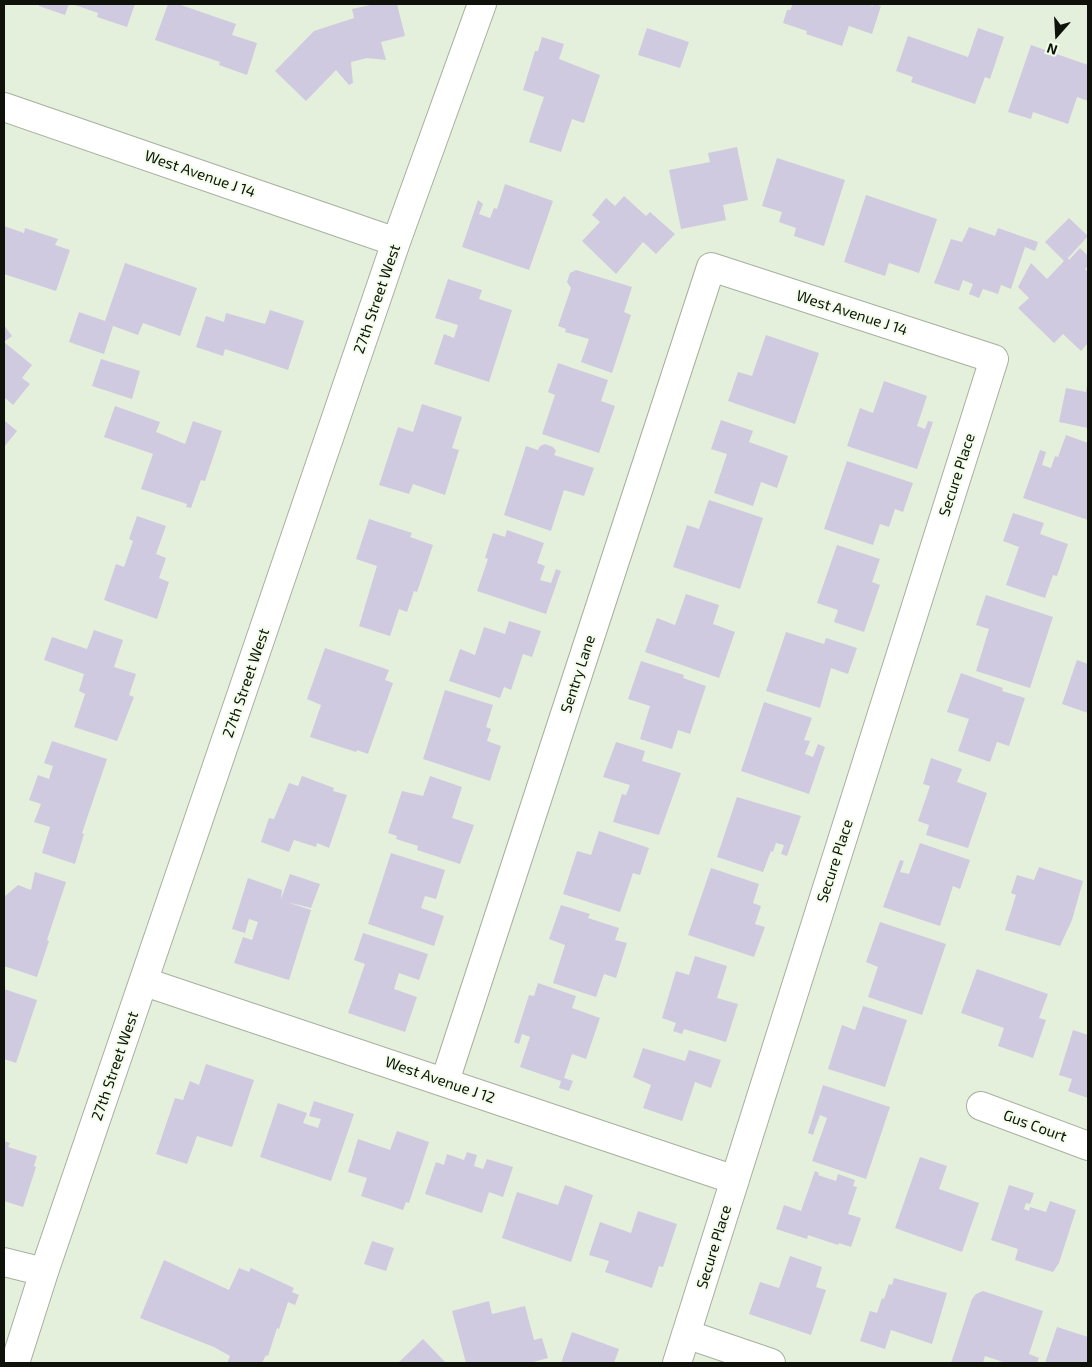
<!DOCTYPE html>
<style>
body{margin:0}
#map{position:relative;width:1092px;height:1367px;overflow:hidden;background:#e5f0dc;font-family:"Exo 2",sans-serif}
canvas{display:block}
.frame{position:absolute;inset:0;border:5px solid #0e120b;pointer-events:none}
.north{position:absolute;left:1032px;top:10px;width:50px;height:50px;-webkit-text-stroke:4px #f2fde9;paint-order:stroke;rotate:199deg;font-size:14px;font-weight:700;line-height:20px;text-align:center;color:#0e120b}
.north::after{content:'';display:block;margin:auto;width:18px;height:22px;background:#0e120b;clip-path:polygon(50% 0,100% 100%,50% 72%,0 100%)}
</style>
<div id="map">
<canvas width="1092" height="1367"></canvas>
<div class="frame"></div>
<div class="north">N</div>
</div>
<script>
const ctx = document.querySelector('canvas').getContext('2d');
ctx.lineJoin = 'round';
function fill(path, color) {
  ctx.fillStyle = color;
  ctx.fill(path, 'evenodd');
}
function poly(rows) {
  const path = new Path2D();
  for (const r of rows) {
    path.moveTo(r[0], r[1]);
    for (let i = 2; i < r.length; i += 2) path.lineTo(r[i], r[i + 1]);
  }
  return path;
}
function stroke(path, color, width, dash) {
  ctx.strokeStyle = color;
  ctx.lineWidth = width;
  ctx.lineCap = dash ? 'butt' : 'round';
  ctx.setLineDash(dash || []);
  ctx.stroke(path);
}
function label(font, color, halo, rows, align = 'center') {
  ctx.font = font + ' "Exo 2",sans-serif';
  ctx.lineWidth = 4;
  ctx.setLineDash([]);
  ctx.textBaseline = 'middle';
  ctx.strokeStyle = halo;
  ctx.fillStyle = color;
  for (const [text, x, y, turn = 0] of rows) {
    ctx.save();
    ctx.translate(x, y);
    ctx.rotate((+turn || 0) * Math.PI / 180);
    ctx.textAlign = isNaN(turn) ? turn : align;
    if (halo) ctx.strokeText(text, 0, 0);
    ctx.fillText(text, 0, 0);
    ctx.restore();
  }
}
const building = poly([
 [39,4,69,4,65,15,39,6],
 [72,4,135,4,127,27,97,17,98,13],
 [168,4,178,4,236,24,232,35,257,43,247,75,219,65,220,62,155,40],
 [375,4,397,4,405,36,381,42,386,60,367,58,351,62,353,83,349,85,336,70,306,101,275,71,314,31,354,18,352,9],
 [793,4,867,4,873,6,873,4,881,6,872,34,849,26,842,46,806,34,807,31,783,23,787,10,790,10],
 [647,28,689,42,680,68,638,55],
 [978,28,1004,37,990,79,985,77,975,104,911,82,913,77,896,71,908,36,968,57],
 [542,37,564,44,559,59,600,75,584,123,572,119,561,152,529,142,544,97,523,90,535,51,538,51],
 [1031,45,1088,65,1088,101,1077,97,1068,124,1033,112,1031,119,1008,112],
 [737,147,748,200,723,205,726,220,681,229,669,170,710,162,708,153],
 [777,158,845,180,824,246,794,236,796,228,779,222,782,212,762,206],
 [505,184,553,201,529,270,462,247,478,200,483,204,479,214,490,218,494,208,497,209],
 [866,195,937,219,919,273,889,263,885,276,844,262],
 [624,196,646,216,650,212,675,234,656,254,643,242,616,274,582,241,600,222,592,215,606,198,615,206],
 [1069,218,1088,236,1068,258,1069,260,1080,248,1088,256,1088,266,1085,269,1088,272,1088,343,1081,351,1063,334,1054,343,1018,308,1029,298,1018,287,1031,263,1047,279,1064,261,1045,242],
 [4,226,24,233,25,228,58,239,55,245,70,250,56,291,4,274],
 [969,227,995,236,998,228,1038,242,1035,251,1025,247,1011,289,1001,285,998,294,983,289,979,298,969,294,973,284,963,280,959,291,934,283,951,239,962,242],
 [125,263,197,288,180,336,143,323,138,335,113,326,104,354,69,342,79,312,105,321],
 [576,270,632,287,624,312,631,315,612,373,581,362,589,339,565,332,566,329,558,326,571,288,567,282,570,273],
 [448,279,482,290,479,299,512,310,489,382,434,364,444,334,454,338,458,325,435,318],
 [270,310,304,321,288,370,225,349,223,356,196,347,206,316,224,322,226,313,265,324],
 [4,325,12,336,4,342,32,365,22,378,30,384,13,405,5,398,4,400],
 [766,335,819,353,795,424,728,401,738,372,752,376],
 [101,359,140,371,132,399,92,386],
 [558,363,608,380,601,401,615,406,599,453,542,434,555,395,548,392],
 [884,381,927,396,917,426,925,429,928,421,933,422,917,469,847,446,860,408,873,413],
 [1087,385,1088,428,1059,422,1066,388,1086,392],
 [422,404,462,417,452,448,459,450,445,495,413,484,409,494,379,485,398,427,413,432],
 [115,406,160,422,156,432,185,444,193,421,222,431,205,481,201,480,191,508,186,507,187,504,141,489,153,454,104,437],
 [4,420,17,431,4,447],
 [721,420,753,431,749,442,788,456,777,488,761,482,753,506,714,493,727,454,711,449],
 [1066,435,1088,443,1088,520,1023,498,1040,450,1046,452,1042,465,1051,468,1055,456,1058,457],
 [545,444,553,447,556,451,554,455,594,468,584,496,564,490,551,531,504,515,526,446,538,450,540,446],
 [847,461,913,483,903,512,895,509,889,527,880,524,873,545,824,529],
 [709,500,763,518,740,589,673,567,687,525,699,529],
 [1013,513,1044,523,1040,534,1068,544,1057,576,1053,575,1045,598,1006,585,1019,547,1003,541],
 [137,516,166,526,156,554,166,558,159,578,169,582,157,619,104,600,116,564,124,567,133,541,129,539],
 [369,519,412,533,410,537,433,545,417,592,414,591,407,612,399,609,390,636,359,626,377,566,356,559],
 [507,530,544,543,537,563,545,566,540,580,551,583,556,569,561,571,546,614,477,591,488,559,485,558,493,533,505,537],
 [837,545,880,559,872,582,880,585,864,632,834,622,838,610,817,603],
 [686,594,719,605,713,624,735,632,719,678,645,652,657,618,675,625],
 [986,595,1053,617,1030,688,976,671,989,629,976,625],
 [509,621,541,631,532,657,523,654,511,690,504,687,500,698,449,681,460,649,475,655,484,627,505,634],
 [94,630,123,640,114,667,136,674,129,695,134,697,117,741,74,727,85,694,79,691,84,674,44,660,52,637,87,649],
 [786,632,824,644,826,638,857,648,848,674,831,668,820,708,766,691],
 [325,648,389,670,385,680,393,683,368,754,357,750,356,752,310,737,321,705,307,699],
 [1077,660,1088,664,1088,713,1062,704],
 [641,661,684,675,683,678,706,686,690,734,678,730,672,749,640,739,650,706,628,699],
 [961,673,1003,688,1002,691,1025,698,1009,746,997,742,990,762,958,751,969,719,947,712],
 [445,690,493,705,486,727,491,729,487,741,501,746,490,781,423,759],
 [764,702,812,718,804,740,810,741,805,754,813,757,818,744,825,747,809,794,741,771],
 [52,741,107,759,82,833,84,834,75,864,42,853,50,827,34,822,41,804,29,800,38,775,49,779,53,766,44,763],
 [616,742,645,751,642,761,681,773,659,835,613,822,622,794,626,795,630,785,603,777],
 [931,758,962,769,957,782,987,793,968,848,926,835,929,825,918,821,930,786,923,784],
 [302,776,334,788,333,791,347,795,329,848,317,843,316,847,294,840,289,852,261,842,269,818,274,819,289,783,298,786],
 [430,776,462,787,452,818,474,825,460,864,417,850,418,846,396,839,397,836,388,833,402,791,423,796],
 [737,797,801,816,787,856,781,854,784,845,776,843,773,852,771,851,763,872,717,857],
 [599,831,649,848,640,875,633,873,620,912,563,894,577,851,591,855],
 [920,843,970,860,960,889,953,886,940,926,883,907,900,860,904,861,900,872,909,874],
 [391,853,445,870,436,899,425,896,421,908,444,916,434,946,368,924],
 [1039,867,1083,881,1072,920,1060,946,1005,930,1016,895,1011,893,1017,875,1034,880],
 [711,868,759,884,753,903,761,906,755,924,765,927,754,957,688,935],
 [35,872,66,882,47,940,49,941,37,977,4,966,4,897,18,885,31,890],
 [290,874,320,884,311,908,287,902,311,910,289,980,234,963,243,937,252,940,258,922,249,919,245,933,232,929,248,878,282,890,281,899],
 [561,905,590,914,588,918,619,928,615,940,627,943,616,978,604,974,596,997,553,983,565,945,549,939],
 [880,922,946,944,922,1015,868,997,878,967,866,962],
 [363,933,428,954,419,980,399,973,394,989,417,997,405,1032,348,1013,365,964,354,960],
 [695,956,727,966,717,998,738,1004,726,1042,684,1029,682,1034,673,1031,676,1023,662,1018,676,971,689,975],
 [977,969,1048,994,1039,1018,1046,1020,1033,1058,998,1046,1004,1028,961,1013],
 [538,983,576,996,572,1008,600,1018,586,1059,572,1054,564,1078,573,1081,569,1091,559,1088,561,1081,520,1067,530,1037,522,1034,519,1044,514,1042,529,995,534,996],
 [4,989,37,1000,16,1063,4,1059],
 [863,1006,907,1020,885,1087,828,1069,842,1025,855,1030],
 [1073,1030,1088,1035,1088,1098,1068,1091,1072,1079,1059,1075],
 [643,1048,685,1061,689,1050,721,1060,711,1088,695,1082,682,1121,643,1108,651,1085,633,1077],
 [206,1064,254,1080,232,1147,197,1136,187,1164,156,1154,175,1098,183,1100,190,1081,199,1085],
 [823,1085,890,1107,866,1179,812,1161,827,1118,820,1115,813,1135,808,1133],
 [314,1101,354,1114,331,1181,260,1157,278,1103,307,1113,303,1123,318,1128,321,1119,309,1116],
 [397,1131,429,1142,409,1203,406,1202,403,1210,361,1196,367,1178,348,1172,358,1139,390,1150],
 [4,1141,10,1143,8,1147,37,1156,34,1166,36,1167,23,1207,4,1201],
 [467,1152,477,1155,474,1166,483,1169,487,1159,513,1167,503,1197,489,1192,482,1213,425,1194,436,1162,444,1165,447,1154,464,1160],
 [920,1157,947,1166,939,1189,979,1203,962,1252,895,1228],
 [815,1171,819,1173,818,1175,836,1181,838,1174,855,1180,853,1186,857,1187,848,1214,861,1218,851,1247,839,1243,838,1245,808,1235,807,1239,776,1229,784,1205,801,1211],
 [565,1185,593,1195,571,1262,502,1238,517,1192,558,1205],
 [1009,1185,1034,1193,1030,1204,1026,1203,1024,1209,1029,1211,1030,1207,1046,1212,1050,1201,1076,1210,1059,1263,1053,1272,1015,1260,1018,1249,991,1240],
 [638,1211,677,1224,663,1267,659,1266,652,1288,605,1272,609,1261,589,1255,600,1222,631,1233],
 [372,1241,394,1248,386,1271,364,1264],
 [790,1256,822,1267,816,1287,826,1290,811,1335,749,1314,760,1282,779,1288],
 [164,1260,229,1290,239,1268,249,1272,251,1268,294,1288,292,1292,299,1295,295,1305,288,1302,279,1329,277,1328,268,1356,266,1355,262,1363,227,1363,230,1356,214,1347,140,1318],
 [894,1278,947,1293,932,1344,891,1330,885,1349,860,1341,870,1311,877,1313,882,1298,884,1299,889,1284,892,1285],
 [983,1291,1043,1311,1029,1354,1039,1358,1037,1363,1006,1363,985,1356,983,1363,951,1363,972,1299,976,1294],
 [489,1301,492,1314,525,1306,534,1340,542,1338,548,1358,530,1363,466,1363,452,1311],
 [1057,1327,1088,1337,1088,1363,1045,1363],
 [572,1332,619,1349,614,1363,561,1363],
 [423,1339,446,1363,398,1363]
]);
const minor = poly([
 [4,107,396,242],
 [145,982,735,1180],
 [445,1081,711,267,994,359,677,1363],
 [981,1106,1088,1146],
 [4,1262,44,1272],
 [686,1334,771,1363],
 [15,1363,44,1272,396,242,482,4]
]);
const streetNames = [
 ["West Avenue J 14",200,174,19],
 ["27th Street West",377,299,-71],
 ["West Avenue J 14",852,313,18],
 ["Secure Place",957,475,-72],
 ["Sentry Lane",578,674,-72],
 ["27th Street West",246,683,-71],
 ["Secure Place",835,861,-72],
 ["27th Street West",115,1066,-71],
 ["West Avenue J 12",440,1080,19],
 ["Gus Court",1035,1126,20],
 ["Secure Place",714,1247,-73]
];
fill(building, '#cfcadf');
stroke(minor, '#a6b09e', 30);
stroke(minor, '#fff', 28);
label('15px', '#0e120b', '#f2fde9', streetNames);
</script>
